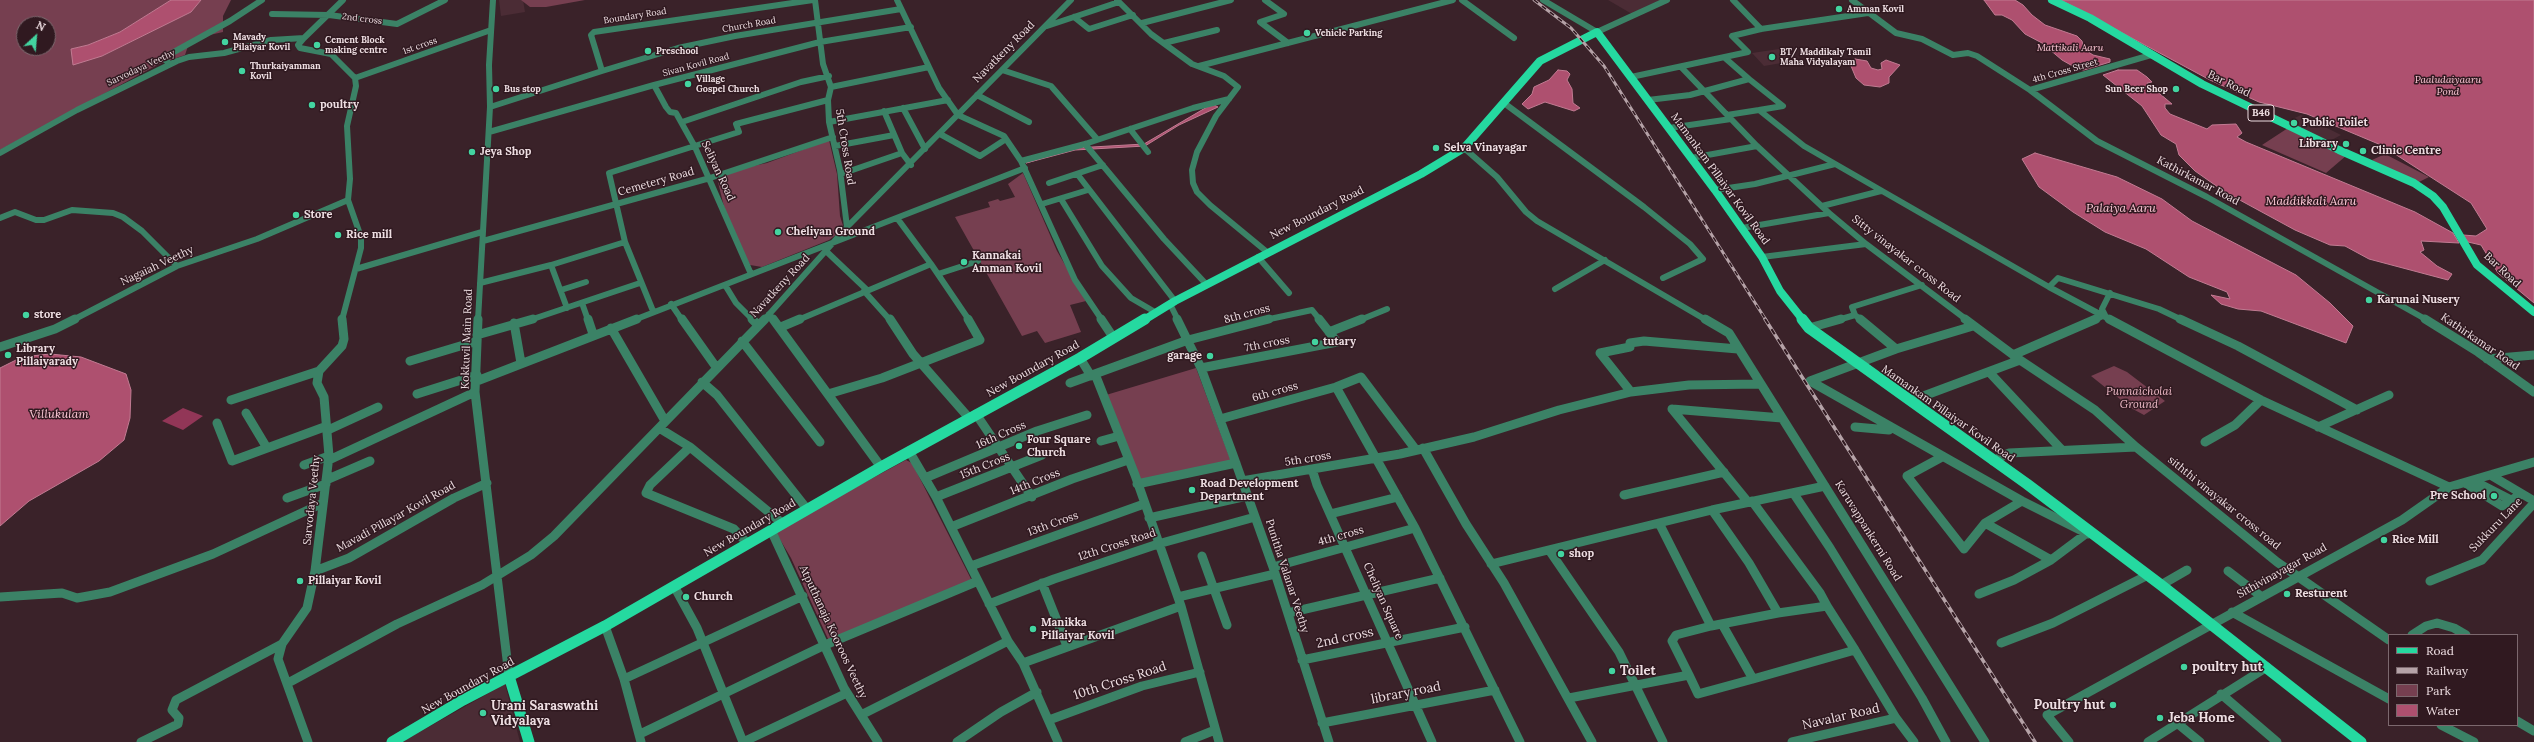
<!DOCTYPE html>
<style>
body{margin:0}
#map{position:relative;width:2534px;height:742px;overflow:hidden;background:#3a2229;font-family:Lora,serif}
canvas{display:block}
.legend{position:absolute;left:2388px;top:634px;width:130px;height:92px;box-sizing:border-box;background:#301920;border:1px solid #7c686e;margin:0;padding:5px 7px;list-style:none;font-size:12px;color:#eedee2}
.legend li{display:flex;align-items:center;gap:8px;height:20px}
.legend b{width:20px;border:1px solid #7c686e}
.north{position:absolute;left:16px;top:16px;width:40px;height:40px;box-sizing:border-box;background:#301920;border:1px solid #7c686e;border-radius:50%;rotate:26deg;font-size:11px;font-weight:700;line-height:16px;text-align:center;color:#eedee2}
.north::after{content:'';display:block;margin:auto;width:14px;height:18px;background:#43d4a0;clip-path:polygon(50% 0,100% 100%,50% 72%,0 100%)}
</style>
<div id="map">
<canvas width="2534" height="742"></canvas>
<ul class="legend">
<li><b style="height:5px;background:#25d9a0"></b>Road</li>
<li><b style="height:5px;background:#b5a2a7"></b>Railway</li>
<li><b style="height:11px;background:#763f50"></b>Park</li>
<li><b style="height:11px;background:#ae506f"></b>Water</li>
</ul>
<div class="north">N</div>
</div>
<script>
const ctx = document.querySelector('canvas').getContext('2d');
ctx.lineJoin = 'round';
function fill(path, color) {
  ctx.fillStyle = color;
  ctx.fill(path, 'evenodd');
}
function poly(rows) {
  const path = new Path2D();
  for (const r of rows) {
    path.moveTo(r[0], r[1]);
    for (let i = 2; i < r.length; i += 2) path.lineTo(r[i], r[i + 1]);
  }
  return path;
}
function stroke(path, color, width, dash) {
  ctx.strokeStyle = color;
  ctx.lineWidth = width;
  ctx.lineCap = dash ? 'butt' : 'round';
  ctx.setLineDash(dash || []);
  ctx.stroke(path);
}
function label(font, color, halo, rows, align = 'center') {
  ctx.font = font + ' Lora,serif';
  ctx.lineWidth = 3;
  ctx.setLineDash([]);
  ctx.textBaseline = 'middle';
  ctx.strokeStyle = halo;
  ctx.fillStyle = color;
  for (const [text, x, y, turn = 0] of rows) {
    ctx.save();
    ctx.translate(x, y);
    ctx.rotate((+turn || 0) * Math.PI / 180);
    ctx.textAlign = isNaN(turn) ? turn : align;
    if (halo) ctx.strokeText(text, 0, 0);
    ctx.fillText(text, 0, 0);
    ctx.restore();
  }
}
const built = poly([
 [499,0,523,0,525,12,501,16],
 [1608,0,1661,0,1632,14],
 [1779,49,1793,61,1764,66,1752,53],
 [2301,115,2341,135,2326,143,2284,123],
 [505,684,520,742,402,742]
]);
const green = poly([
 [0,0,171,0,120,32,88,45,71,49,102,56,191,12,201,0,231,0,223,16,223,32,196,38,189,43,185,55,159,64,0,150],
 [24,24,48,24,48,48,24,48],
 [521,0,585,0,546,7,530,7],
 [2288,128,2347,155,2326,173,2262,145],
 [829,140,837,174,840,216,844,229,829,240,762,267,750,265,728,223,716,174,767,163],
 [2385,154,2429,177,2417,183,2372,160],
 [1023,173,1057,251,1086,301,1070,305,1081,332,1045,343,1037,331,1022,336,955,217,990,207,988,202,998,199,1000,201,1015,197,1008,184],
 [2114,366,2127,372,2165,401,2144,415,2131,408,2091,376],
 [1196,368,1231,461,1141,482,1106,395],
 [906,460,912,463,972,581,829,641,791,558,775,531]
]);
const forest = poly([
 [183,408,203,416,183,430,162,421]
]);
const water = poly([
 [171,0,201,0,191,12,102,56,73,65,71,49,88,45,120,32,171,0],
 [1984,0,2015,0,2023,5,2032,15,2045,25,2077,36,2082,41,2084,49,2093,55,2110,59,2110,62,2084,70,2078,69,2062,60,2042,43,2025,34,2012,20,2002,15,1995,15,1984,0],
 [2061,0,2534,0,2534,303,2498,273,2481,245,2468,242,2463,235,2476,236,2487,229,2471,203,2381,145,2307,114,2259,102,2210,80,2061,0],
 [1855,59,1867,61,1871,68,1878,70,1882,69,1881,63,1886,60,1900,65,1889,77,1889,83,1880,87,1864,85,1856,78,1851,66,1855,59],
 [1558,70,1567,71,1570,74,1567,80,1572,89,1573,103,1580,108,1574,111,1545,102,1528,109,1522,104,1532,94,1534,87,1549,80,1558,70],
 [2118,70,2137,70,2147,77,2152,82,2147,83,2172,104,2165,104,2165,108,2170,114,2207,129,2212,125,2236,124,2242,133,2237,137,2246,142,2415,212,2453,233,2459,243,2421,241,2424,250,2420,252,2437,266,2452,274,2448,280,2369,259,2345,246,2330,245,2295,230,2225,192,2195,171,2179,155,2176,144,2161,135,2142,106,2103,75,2118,70],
 [1214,105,1218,107,1179,125,1145,146,1075,150,1026,163,1075,148,1144,144,1207,107,1214,105],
 [2035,153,2117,177,2162,199,2192,221,2296,275,2330,303,2353,326,2346,343,2261,311,2238,309,2221,304,2211,295,2230,299,2227,292,2189,277,2146,249,2105,232,2073,212,2039,187,2022,159,2035,153],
 [50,354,81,357,126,374,131,390,130,418,124,440,99,461,29,501,0,526,0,368,22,357,50,354]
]);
const minorFar1 = poly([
 [815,0,823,64,831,87,828,100,829,122,840,170,847,227],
 [897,0,939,88,958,115,1004,136,1021,161,1075,280,1102,320],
 [1117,0,1151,34,1192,64,1224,76,1238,87,1216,116,1197,152,1192,170,1193,183,1197,192,1210,205,1267,252],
 [1265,0,1284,14,1260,22,1288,43],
 [1462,0,1514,38],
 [1543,0,1597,32,1667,0],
 [1733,0,1761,29],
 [1852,0,1896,33,1922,39,1953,55,1968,53,1977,56,2030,90,2097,141,2207,197,2427,320],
 [272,14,329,15,397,24,445,0],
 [1074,17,1089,29,1133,15],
 [1142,23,1231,0],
 [1047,26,1119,2],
 [304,38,298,45,300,48,331,54,355,78,356,86,347,126,350,179,348,200,361,237,361,248,342,320],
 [1164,43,1217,30],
 [170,64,163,58,230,21,262,0],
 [1199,66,1453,0],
 [1681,67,1757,146,1829,213,1866,244,1967,320],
 [1002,70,1051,86,1097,139],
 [602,71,678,48,735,36,901,9],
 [1631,77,1748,52,1732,36,1761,29,1868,13],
 [355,78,491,30],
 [1749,79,1783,106,1759,110],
 [654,85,666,107,670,112,676,113,695,147,751,274],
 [831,87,929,67],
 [2030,90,2151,55],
 [977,95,1029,122],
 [1648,100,1690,95,1749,79,1725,58],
 [1504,103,1644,207,1690,244,1703,259,1663,278],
 [490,107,602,71,591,35,594,32,813,0],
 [903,108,925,149],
 [884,111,902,153,911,165],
 [1727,115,1759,110,1804,146,2049,287,2111,320],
 [682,122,801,82,829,76],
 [829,122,948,100],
 [1669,128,1731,119],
 [1130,129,1148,152],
 [489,132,654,85,820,42,911,27],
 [940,134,980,156,1006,139],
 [1085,144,1164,239,1207,285],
 [835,146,894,135],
 [1464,148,1497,177,1526,212,1537,221,1706,320],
 [0,153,77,110,177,61,189,57,224,53,271,40,304,38,343,0],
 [1691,158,1757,146],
 [1021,161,1085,144,1193,108,1229,99],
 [841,174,902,153],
 [1078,175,1175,301],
 [1049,183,1103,165],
 [1715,190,1755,184,1835,164],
 [1061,199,1102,266,1131,298,1155,312],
 [1042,204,1088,190],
 [1822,206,1881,191],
 [0,218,15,212,36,220,44,220,72,210,113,213,123,217,142,231,177,266],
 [1742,228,1829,213],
 [483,241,710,178,833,137],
 [827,252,867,290],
 [1258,257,1289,293],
 [1762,257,1866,244],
 [931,264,969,320],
 [551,265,567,308],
 [356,269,482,232],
 [938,274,978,261],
 [480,283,551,265,625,242],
 [725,285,736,303,753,320],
 [2049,287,2058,278,2159,309,2182,320],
 [1555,289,1605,260],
 [561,290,586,282],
 [864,291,890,320],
 [582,303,588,320],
 [671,304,682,320],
 [1170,304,1178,320],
 [653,311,625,242,609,173,739,132,736,124,828,100],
 [769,314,773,320],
 [1855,315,1861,320],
 [73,320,177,266,257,239,348,200],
 [478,320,490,107,489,65,493,0],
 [530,320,640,283],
 [634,320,1025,168],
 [764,320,847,227,1071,0],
 [798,320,931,264,897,218],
 [1265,320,1312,310,1320,320],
 [1360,320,1387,309],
 [1838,320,1855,315,1852,307,1922,285],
 [2094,320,2105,315,2102,309,2110,293]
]);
const minor = poly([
 [478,319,475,392,509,676],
 [588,319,593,334],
 [682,319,716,367],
 [752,319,758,325],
 [773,319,881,467],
 [890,319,913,354,969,418],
 [1101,319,1113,337],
 [1177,319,1201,368,1233,455,1273,567,1329,742],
 [1705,319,1729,333,1985,742],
 [1860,319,1896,349],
 [1965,319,2020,360,2095,410,2136,447,2277,562,2389,640],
 [2109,319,2261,400,2449,487],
 [2180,319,2238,346,2357,410],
 [2425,319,2478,352,2534,392],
 [514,323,521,363],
 [781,327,800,319],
 [611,328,665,421],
 [1809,328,1841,319],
 [1329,332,1362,319],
 [477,335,533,319],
 [742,341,820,442],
 [0,347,55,329,75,319],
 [2013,355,2096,319],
 [1080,358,1091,376],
 [2487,359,2534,355],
 [410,361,477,341],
 [1201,368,1337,342,1319,319],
 [1990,373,2061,449],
 [1095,374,1135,475,1181,606,1219,742],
 [477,381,637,319],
 [1810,381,2022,501,2088,534],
 [1810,381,1896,349,1973,326],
 [702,382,717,395,807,509],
 [1070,383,1188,340,1269,319],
 [1336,387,1415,528,1520,742],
 [1631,392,1600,353,1630,347,1630,343,1644,341,1738,349],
 [417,394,477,375],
 [828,394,882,378,980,340,968,319],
 [231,400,319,371],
 [1910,401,2020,360],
 [1672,409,1748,502],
 [1672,409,1782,418],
 [246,413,267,448],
 [976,414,1032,497],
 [1220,419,1336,387,1361,377,1416,450],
 [217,423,232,461,327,426],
 [1855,427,1889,430],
 [2318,427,2389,395],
 [659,428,690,447,782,523],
 [328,430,378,407],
 [1101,441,1119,436],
 [2205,442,2235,425,2261,400],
 [690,447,650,485,646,493,734,529,747,543],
 [1423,448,1466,524,1504,583,1592,742],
 [909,451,936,497,1008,641,1023,663,1058,742],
 [1942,457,1907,476,1964,549,1985,523,2022,501],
 [329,460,475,392],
 [1993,461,2009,453,2136,447],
 [304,465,329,456],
 [1312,469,1317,485,1432,742],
 [2492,476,2534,501],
 [925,478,1037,431,1087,415],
 [326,480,370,461],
 [1242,481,1400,454,1474,437,1559,410,1631,392,1689,385,1760,384],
 [2474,481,2513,501],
 [2465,483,2502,506,2521,494],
 [1137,484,1236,463],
 [1794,494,1830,548,1922,698,1946,742],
 [1624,495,1724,472],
 [936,497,1042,455],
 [287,498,326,484],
 [1752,501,1820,593,1827,606],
 [1330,514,1398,497],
 [1149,518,1247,496],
 [1659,523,1711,626,1778,613,1749,563,1712,510],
 [1985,523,2051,560],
 [951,527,1072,479,1128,460],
 [771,530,844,688,878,742],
 [1549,550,1619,652,1663,742],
 [1202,556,1227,625],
 [1491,564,1712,510,1825,486],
 [971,566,1144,504],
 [1273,567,1415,528],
 [315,571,349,558,454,498,487,483],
 [2228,571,2262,597],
 [2430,581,2482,560,2534,503],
 [1042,583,1067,646],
 [2161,585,2187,570],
 [674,586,697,628,743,742],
 [1979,594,2014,580,2051,560,2087,533],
 [0,597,62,593,77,598,110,592,213,554,323,503],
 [1178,597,1275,574],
 [989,604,1054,579,1158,544,1255,517],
 [2232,612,2389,699],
 [1288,613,1440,578],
 [605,626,624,679,641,742],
 [2412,635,2426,626,2437,623,2454,628,2466,635],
 [2001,643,2053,623,2148,575],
 [1855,650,1896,718,1914,742],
 [1302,660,1465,627],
 [1023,663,1181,606],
 [1689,675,1698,694,1753,679,1722,624],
 [624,679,803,596],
 [1753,679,1855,650,1827,606,1778,613],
 [288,683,397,624,482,585,531,555,554,536,765,319],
 [2221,694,2277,742],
 [1569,698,1689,675,1672,641,1676,635,1711,626],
 [861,715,1008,641],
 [1049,720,1142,686,1200,672],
 [2517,721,2534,731],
 [1322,723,1495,690],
 [2177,723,2200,742],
 [2441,725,2474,742],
 [640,734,825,645,978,581],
 [141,742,178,724,179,718,172,710,176,700,282,644],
 [308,742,278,659,282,644,307,608,315,571,329,456,324,397,317,383,319,371,342,346,344,339,342,319],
 [743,742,847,693],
 [957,742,1001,712,1037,692],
 [1185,742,1215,730],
 [1792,742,1896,718],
 [2069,742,2047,715,2402,520,2449,487,2534,462],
 [2148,742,2267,667]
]);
const majorFar1 = poly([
 [2052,0,2090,18,2202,84,2339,150,2414,183,2433,196,2443,207,2477,265,2534,312],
 [1144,320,1175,301,1421,174,1464,148,1540,61,1597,32,1715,190,1762,257,1780,291,1803,320]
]);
const major = poly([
 [1802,319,1809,328,2027,484,2161,585,2361,742],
 [509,676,529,742],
 [392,742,463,700,605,626,881,467,1080,358,1145,319]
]);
const railFar1 = poly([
 [1534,0,1571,28,1604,66,1766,320]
]);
const rail = poly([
 [1765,319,2035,742]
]);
const markers = [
 [1839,9,4,"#43d4a0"],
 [1307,33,4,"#43d4a0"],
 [225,42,4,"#43d4a0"],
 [317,45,4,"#43d4a0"],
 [648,51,4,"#43d4a0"],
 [1772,57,4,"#43d4a0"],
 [242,71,4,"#43d4a0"],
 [688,84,4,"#43d4a0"],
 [496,89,4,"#43d4a0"],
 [2176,89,4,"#43d4a0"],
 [312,105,4,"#43d4a0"],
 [2294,123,4,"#43d4a0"],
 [2346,144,4,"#43d4a0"],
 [1436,148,4,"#43d4a0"],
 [2363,151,4,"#43d4a0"],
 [472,152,4,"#43d4a0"],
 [296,215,4,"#43d4a0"],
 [778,232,4,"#43d4a0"],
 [338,235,4,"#43d4a0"],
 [964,262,4,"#43d4a0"],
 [2369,300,4,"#43d4a0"],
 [26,315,4,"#43d4a0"],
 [1315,342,4,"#43d4a0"],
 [8,355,4,"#43d4a0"],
 [1210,356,4,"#43d4a0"],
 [1019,446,4,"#43d4a0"],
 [1192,490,4,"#43d4a0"],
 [2494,496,4,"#43d4a0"],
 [2384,540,4,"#43d4a0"],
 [1561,554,4,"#43d4a0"],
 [300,581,4,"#43d4a0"],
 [2287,594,4,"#43d4a0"],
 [686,597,4,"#43d4a0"],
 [1033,629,4,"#43d4a0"],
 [2184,667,4,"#43d4a0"],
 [1612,671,4,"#43d4a0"],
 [2113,705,4,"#43d4a0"],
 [483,713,4,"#43d4a0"],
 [2160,718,4,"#43d4a0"]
];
const farPoinames = [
 ["Amman Kovil",1847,9],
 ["Vehicle Parking",1315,33],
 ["Mavady",233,37],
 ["Pilaiyar Kovil",233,47],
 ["Cement Block",325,40],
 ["making centre",325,50],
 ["Preschool",656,51],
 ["BT/ Maddikaly Tamil",1780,52],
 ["Maha Vidyalayam",1780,62],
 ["Thurkaiyamman",250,66],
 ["Kovil",250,76],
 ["Village",696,79],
 ["Gospel Church",696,89],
 ["Bus stop",504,89],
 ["Sun Beer Shop",2168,89,"right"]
];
const farStreetnames = [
 ["Boundary Road",635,16,-9],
 ["2nd cross",362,19,7],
 ["Church Road",749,25,-10],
 ["1st cross",420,46,-19],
 ["Sivan Kovil Road",696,65,-15],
 ["Sarvodaya Veethy",141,68,-25],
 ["4th Cross Street",2065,71,-16]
];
const farWaternames = [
 ["Mattikali Aaru",2070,48],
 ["Paaludaiyaaru",2448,80],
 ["Pond",2448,92]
];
const shields = [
 [2261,113,26]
];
const shieldNames = [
 ["B46",2261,113]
];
const streetNames = [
 ["Navatkeny Road",1004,52,-45],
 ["Bar Road",2229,84,26],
 ["5th Cross Road",845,147,81],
 ["Seliyan Road",718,171,65],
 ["Mamankam Pillaiyar Kovil Road",1720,179,54],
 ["Kathirkamar Road",2198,181,28],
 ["Cemetery Road",656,182,-16],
 ["New Boundary Road",1317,213,-27],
 ["Sitty vinayakar cross Road",1906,259,38],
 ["Nagaiah Veethy",157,266,-25],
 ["Bar Road",2502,270,43],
 ["Navatkeny Road",780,286,-47],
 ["8th cross",1247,314,-15],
 ["Kokkuvil Main Road",467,339,-88],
 ["Kathirkamar Road",2480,342,34],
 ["7th cross",1267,344,-11],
 ["New Boundary Road",1033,369,-29],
 ["6th cross",1275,392,-16],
 ["Mamankam Pillaiyar Kovil Road",1948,414,35],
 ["16th Cross",1001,435,-24],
 ["5th cross",1308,459,-9],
 ["15th Cross",985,466,-22],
 ["14th Cross",1035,482,-22],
 ["Sarvodaya Veethy",312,500,-84],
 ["siththi vinayakar cross road",2224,503,39],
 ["Mavadi Pillayar Kovil Road",396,517,-29],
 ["13th Cross",1053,524,-20],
 ["Sukkuru Lane",2496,525,-46],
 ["New Boundary Road",750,528,-30],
 ["Karuvappankerni Road",1868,531,58],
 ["4th cross",1341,536,-16],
 ["12th Cross Road",1117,545,-18],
 ["Sithivinayagar Road",2282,571,-29],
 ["Punitha Valanar Veethy",1287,576,72],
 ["Cheliyan Square",1383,601,66],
 ["Atputhanaja Kooroos Veethy",833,632,65],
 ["New Boundary Road",468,686,-29]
];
const poiNames = [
 ["poultry",320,105],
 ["Public Toilet",2302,123],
 ["Library",2338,144,"right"],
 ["Selva Vinayagar",1444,148],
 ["Clinic Centre",2371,151],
 ["Jeya Shop",480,152],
 ["Store",304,215],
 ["Cheliyan Ground",786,232],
 ["Rice mill",346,235],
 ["Kannakai",972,256],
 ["Amman Kovil",972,269],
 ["Karunai Nusery",2377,300],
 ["store",34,315],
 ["tutary",1323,342],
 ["Library",16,349],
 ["Pillaiyarady",16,362],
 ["garage",1202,356,"right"],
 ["Four Square",1027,440],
 ["Church",1027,453],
 ["Road Development",1200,484],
 ["Department",1200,497],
 ["Pre School",2486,496,"right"],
 ["Rice Mill",2392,540],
 ["shop",1569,554],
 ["Pillaiyar Kovil",308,581],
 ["Resturent",2295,594],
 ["Church",694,597],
 ["Manikka",1041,623],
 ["Pillaiyar Kovil",1041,636]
];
const parkNames = [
 ["Punnaicholai",2139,392],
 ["Ground",2139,405]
];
const waterNames = [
 ["Maddikkali Aaru",2311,202],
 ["Palaiya Aaru",2121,209],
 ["Villukulam",59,415]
];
const nearStreetnames = [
 ["2nd cross",1345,638,-12],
 ["10th Cross Road",1120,681,-18],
 ["library road",1406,693,-11],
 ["Navalar Road",1841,717,-13]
];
const nearPoinames = [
 ["poultry hut",2192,667],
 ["Toilet",1620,671],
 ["Poultry hut",2105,705,"right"],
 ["Urani Saraswathi",491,706],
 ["Vidyalaya",491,721],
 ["Jeba Home",2168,718]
];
fill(built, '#4b2c35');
fill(green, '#763f50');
fill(forest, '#923657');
fill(water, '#ae506f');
stroke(water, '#c17b92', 1);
stroke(minorFar1, '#3b8266', 6);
stroke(minor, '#3b8266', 9);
stroke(majorFar1, '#25d9a0', 8);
stroke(major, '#25d9a0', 11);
stroke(railFar1, '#b5a2a7', 3);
stroke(rail, '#b5a2a7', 3.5);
stroke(railFar1, '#301920', 1.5, [5]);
stroke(rail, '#301920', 2, [6]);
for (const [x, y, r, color] of markers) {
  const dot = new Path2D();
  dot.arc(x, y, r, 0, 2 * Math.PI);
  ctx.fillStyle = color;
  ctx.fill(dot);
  stroke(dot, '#301920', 1.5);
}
label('bold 9px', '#eedee2', '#301920', farPoinames, 'left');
label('9px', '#eedee2', '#301920', farStreetnames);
label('italic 10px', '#fdc8d6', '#301920', farWaternames);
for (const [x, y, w] of shields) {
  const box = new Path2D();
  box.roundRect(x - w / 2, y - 8, w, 16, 3);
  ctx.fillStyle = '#301920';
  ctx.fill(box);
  stroke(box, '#eedee2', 1);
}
label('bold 10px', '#eedee2', null, shieldNames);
label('11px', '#eedee2', '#301920', streetNames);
label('bold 11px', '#eedee2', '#301920', poiNames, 'left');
label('italic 11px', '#efbbc8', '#301920', parkNames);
label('italic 12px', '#fdc8d6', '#301920', waterNames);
label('13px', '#eedee2', '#301920', nearStreetnames);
label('bold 13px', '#eedee2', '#301920', nearPoinames, 'left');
</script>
